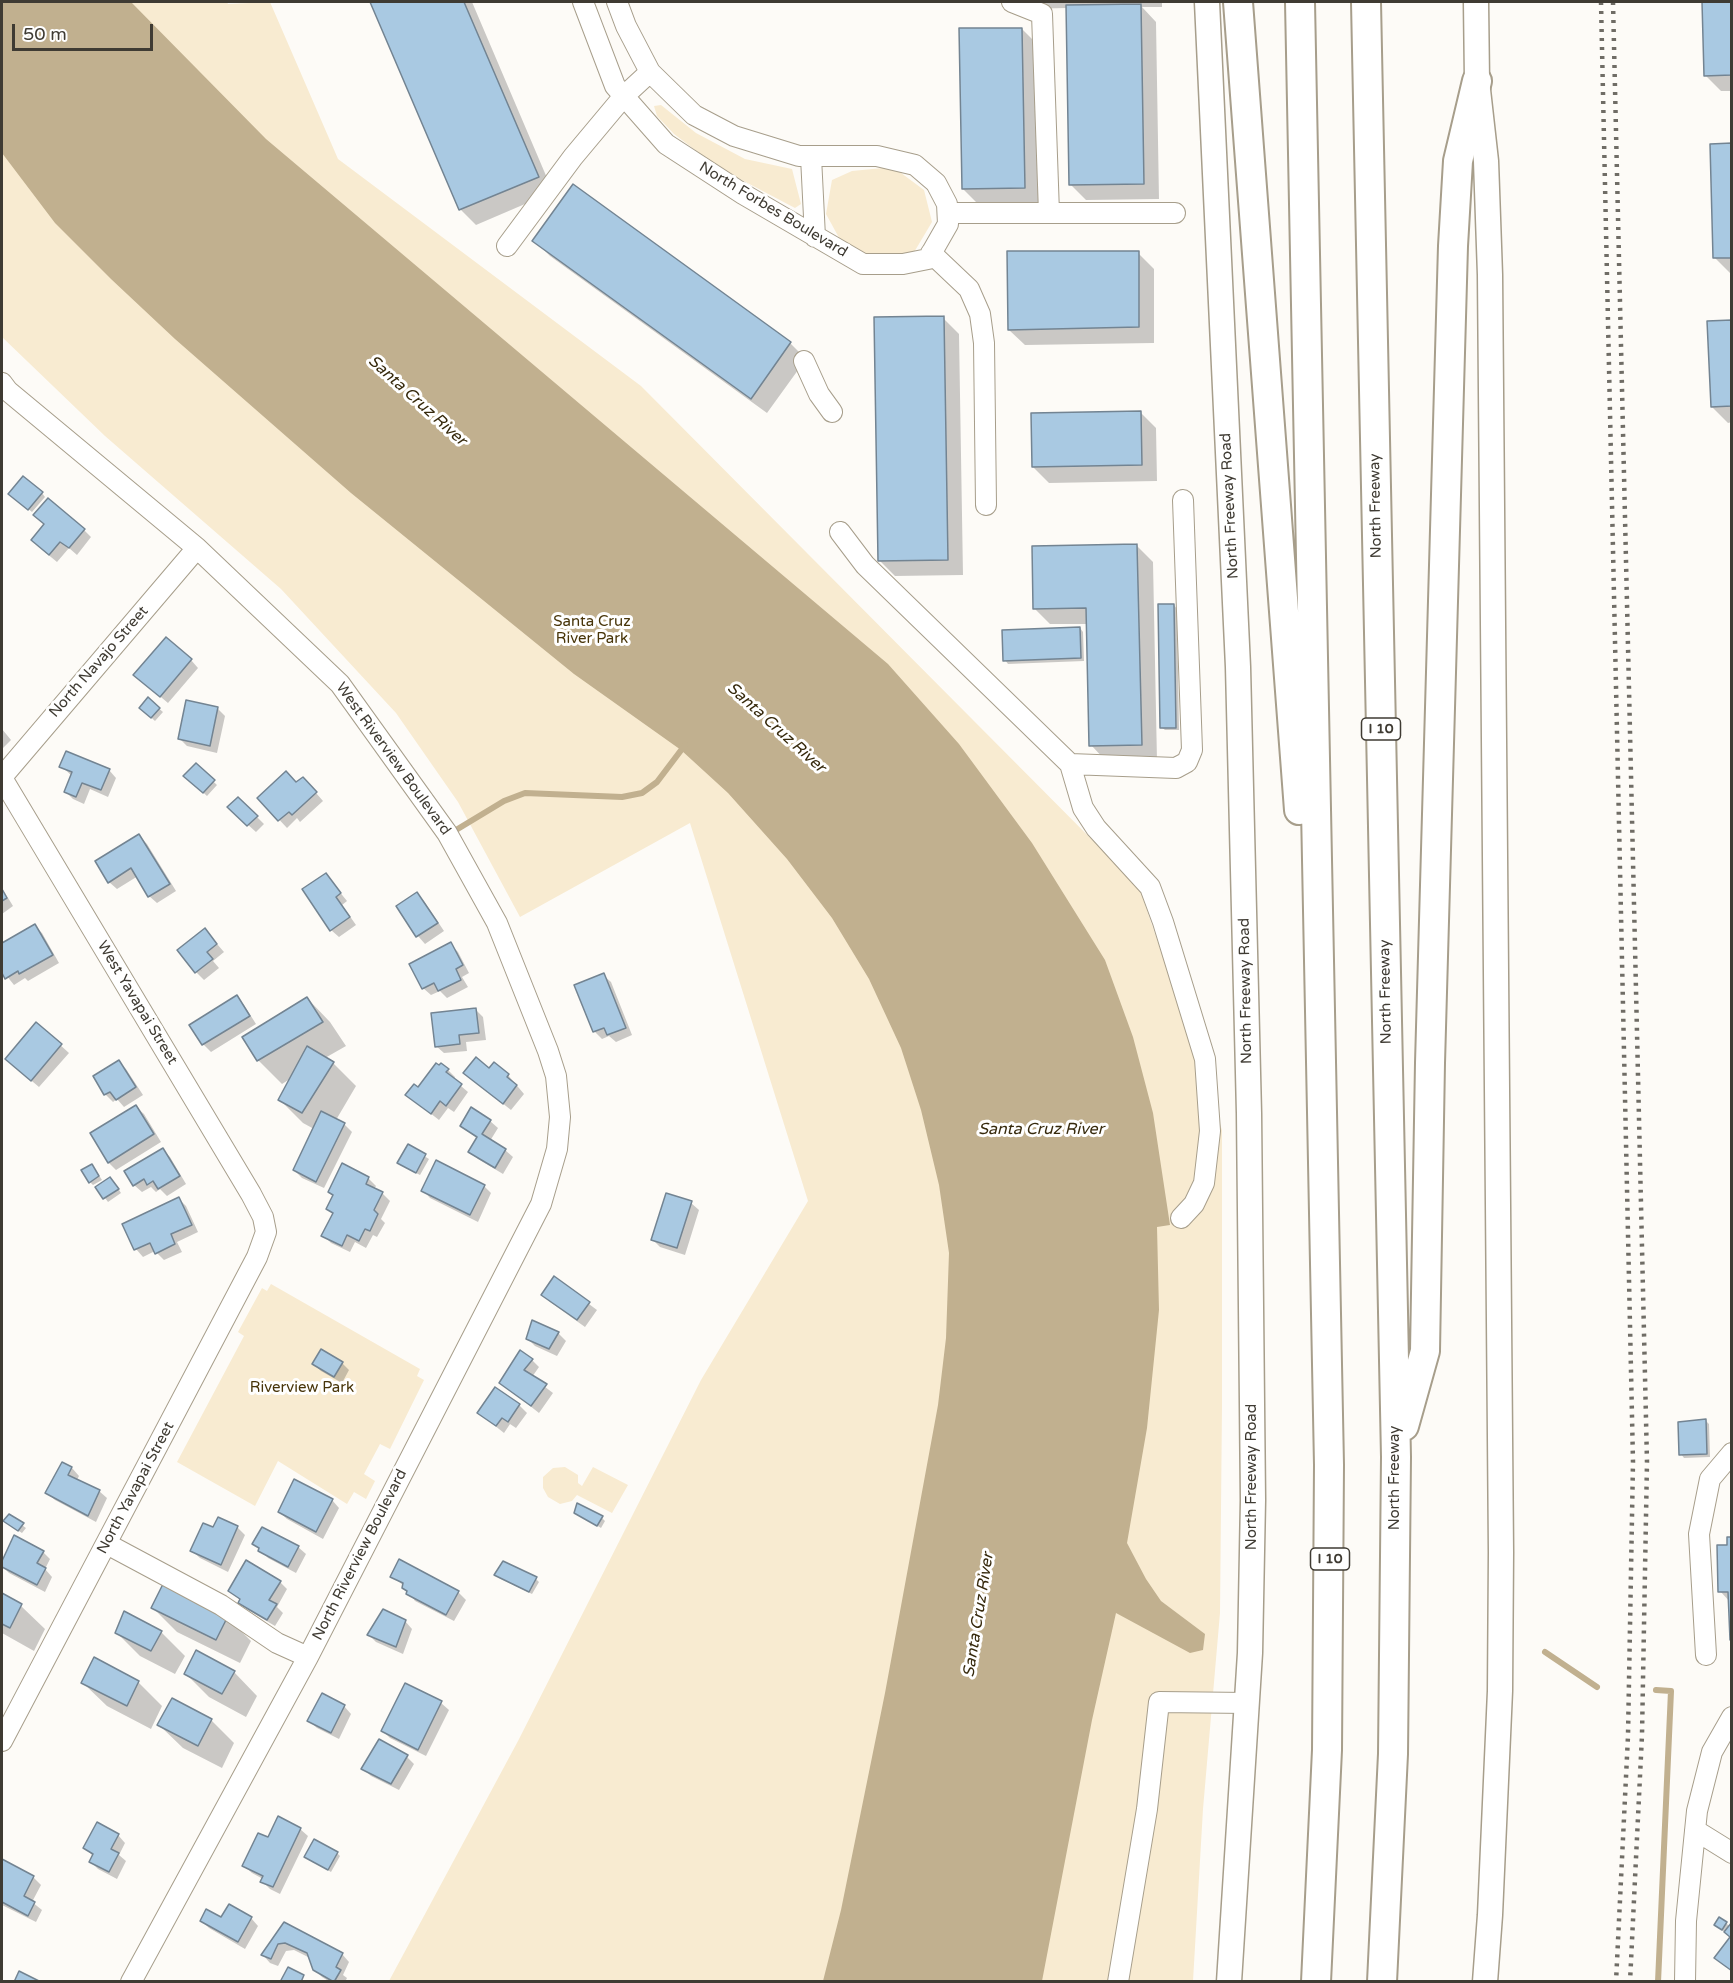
<!DOCTYPE html>
<style>
body{margin:0}
#map{position:relative;width:1733px;height:1983px;overflow:hidden;background:#fdfbf7;font-family:"Varela Round",sans-serif}
canvas{display:block}
.frame{position:absolute;inset:0;border:3px solid #3f3b33;pointer-events:none}
.scale{position:absolute;left:12px;top:24px;width:141px;height:27px;box-sizing:border-box;border:3px solid #3f3b33;border-top:0;padding-left:8px;font-size:18px;line-height:21px;white-space:nowrap;color:#3f3b33;-webkit-text-stroke:4px #fff;paint-order:stroke}
</style>
<div id="map">
<canvas width="1733" height="1983"></canvas>
<div class="frame"></div>
<div class="scale">50 m</div>
</div>
<script>
const ctx = document.querySelector('canvas').getContext('2d');
ctx.lineJoin = 'round';
function fill(path, color) {
  ctx.fillStyle = color;
  ctx.fill(path, 'evenodd');
}
function poly(rows) {
  const path = new Path2D();
  for (const r of rows) {
    path.moveTo(r[0], r[1]);
    for (let i = 2; i < r.length; i += 2) path.lineTo(r[i], r[i + 1]);
  }
  return path;
}
function stroke(path, color, width, dash) {
  ctx.strokeStyle = color;
  ctx.lineWidth = width;
  ctx.lineCap = dash ? 'butt' : 'round';
  ctx.setLineDash(dash || []);
  ctx.stroke(path);
}
function label(font, color, halo, rows, align = 'center') {
  ctx.font = font + ' "Varela Round",sans-serif';
  ctx.lineWidth = 6;
  ctx.setLineDash([]);
  ctx.textBaseline = 'middle';
  ctx.strokeStyle = halo;
  ctx.fillStyle = color;
  for (const [text, x, y, turn = 0] of rows) {
    ctx.save();
    ctx.translate(x, y);
    ctx.rotate((+turn || 0) * Math.PI / 180);
    ctx.textAlign = isNaN(turn) ? turn : align;
    if (halo) ctx.strokeText(text, 0, 0);
    ctx.fillText(text, 0, 0);
    ctx.restore();
  }
}
const green = poly([
 [2,2,227,2,228,4,270,2,338,159,641,386,1139,887,1222,1130,1222,1406,1220,1613,1203,1809,1193,1981,389,1981,518,1741,701,1380,808,1201,690,823,520,917,458,802,396,713,281,589,105,436,2,337],
 [661,105,696,133,745,159,792,169,801,204,795,208,719,168,674,134,657,116,654,106],
 [893,167,924,190,932,222,913,254,871,255,843,245,826,214,832,180,852,171],
 [271,1284,420,1369,417,1376,424,1380,390,1449,380,1444,364,1474,375,1481,366,1499,354,1492,347,1504,278,1461,255,1506,177,1462,244,1336,238,1332,262,1288,267,1291],
 [565,1467,578,1475,578,1483,582,1486,593,1467,628,1485,612,1513,577,1495,572,1501,560,1504,548,1497,543,1488,543,1477,553,1468]
]);
const water = poly([
 [2,2,131,2,266,139,888,664,959,744,1032,843,1105,960,1133,1037,1153,1113,1170,1225,1157,1227,1159,1310,1147,1428,1127,1543,1146,1579,1161,1601,1205,1634,1203,1650,1190,1653,1116,1613,1092,1720,1042,1981,823,1981,841,1910,885,1693,938,1405,946,1338,949,1253,939,1185,921,1110,901,1048,869,979,832,918,787,859,728,793,681,750,574,674,351,493,175,339,111,279,55,223,2,153]
]);
const shadow = poly([
 [371,2,472,2,553,192,476,225,460,209],
 [1016,2,1162,2,1162,7,1142,7,1156,22,1159,199,1086,200,1070,184,1067,8,1023,9],
 [1703,2,1732,2,1732,91,1721,91,1705,75],
 [1022,29,1038,45,1040,204,979,205,963,189],
 [1732,145,1732,274,1731,274,1715,258],
 [573,187,790,343,806,359,767,413,550,256,534,240],
 [1138,253,1154,269,1154,343,1025,345,1009,330],
 [943,318,959,334,963,575,895,576,879,560],
 [1732,321,1732,422,1728,423,1712,407],
 [1140,412,1156,428,1157,481,1049,483,1033,467],
 [42,493,45,497,32,512,14,497],
 [84,530,91,537,77,555,69,548,57,562,40,548],
 [1137,546,1153,562,1157,761,1106,761,1091,745,1088,624,1050,624,1035,609],
 [1174,605,1177,609,1179,730,1165,730,1161,727],
 [1080,628,1083,632,1084,661,1008,664,1005,660],
 [191,660,198,668,168,703,143,682],
 [149,700,163,712,155,721,141,708],
 [217,708,225,716,217,753,187,746,180,739],
 [2,729,11,740,2,749],
 [196,765,217,785,207,796,185,776],
 [61,766,109,770,116,778,108,797,90,789,84,804,73,799,66,792,72,776],
 [297,784,310,786,323,801,300,822,297,818,287,828,259,798],
 [236,814,257,817,264,824,256,832],
 [139,836,147,844,176,891,157,903,149,896,138,876,117,889,109,882],
 [326,875,347,901,342,905,356,925,339,937,331,930],
 [2,888,13,906,2,914],
 [417,894,424,901,444,931,425,944,418,936,398,906],
 [35,926,42,933,59,963,28,981,25,978,14,985,2,970,2,945],
 [205,930,224,952,213,961,219,968,204,980,196,972],
 [450,944,458,952,469,973,462,977,468,987,447,998,440,991,431,995,423,988],
 [603,975,611,982,632,1035,616,1042,609,1036,602,1039,594,1031],
 [237,997,244,1005,256,1024,211,1052,203,1044,192,1025],
 [307,998,330,1022,346,1046,325,1058,333,1063,356,1086,336,1120,344,1124,352,1132,324,1188,302,1178,294,1170,314,1129,303,1123,279,1099,290,1079,282,1084,259,1061,244,1037],
 [476,1010,483,1017,486,1040,466,1042,467,1051,444,1053,436,1046],
 [37,1024,69,1053,39,1087,14,1066],
 [119,1062,126,1069,143,1095,124,1107,117,1099,113,1102,105,1094,95,1077],
 [448,1070,455,1077,454,1080,468,1092,454,1112,448,1108,439,1120,407,1095],
 [508,1075,524,1094,511,1110,473,1080],
 [136,1107,144,1114,161,1142,116,1170,109,1163,92,1133],
 [490,1121,498,1128,490,1141,505,1150,513,1157,503,1174,478,1159,470,1152,478,1139,461,1126],
 [408,1146,429,1159,420,1175,402,1166],
 [163,1150,170,1157,186,1184,167,1196,160,1189,156,1192,151,1187,142,1192,134,1185],
 [95,1169,102,1180,93,1185,90,1182],
 [368,1178,376,1186,374,1189,382,1193,390,1201,381,1219,385,1223,377,1237,373,1235,366,1248,355,1242,350,1252,331,1243,323,1235,334,1215,328,1209,334,1196,329,1192],
 [114,1182,121,1193,108,1202,97,1187],
 [484,1186,491,1193,478,1222,430,1198,423,1190],
 [667,1195,691,1203,699,1210,685,1255,660,1247,652,1239],
 [179,1199,186,1206,198,1232,177,1242,182,1252,164,1260,155,1251,143,1257,136,1249],
 [554,1278,597,1310,585,1327,550,1302,543,1295],
 [558,1333,566,1341,557,1356,535,1346,527,1338],
 [532,1360,539,1367,532,1377,553,1393,539,1413,501,1383],
 [342,1363,349,1370,342,1383,321,1371,314,1364],
 [519,1405,527,1413,516,1428,510,1424,504,1433,479,1413],
 [1706,1421,1709,1424,1710,1457,1684,1458,1681,1454],
 [63,1464,72,1468,79,1476,77,1480,99,1491,107,1498,96,1522,55,1500,47,1493],
 [332,1500,339,1508,323,1539,287,1519,279,1512],
 [575,1512,602,1518,605,1521,601,1528],
 [9,1516,26,1528,22,1533,8,1524],
 [219,1519,238,1528,245,1535,228,1572,200,1558,192,1551,214,1529],
 [15,1537,43,1552,50,1559,45,1569,52,1577,45,1592,9,1573,2,1566],
 [254,1543,298,1547,306,1554,296,1573,268,1558],
 [1729,1546,1730,1602,1720,1591],
 [392,1576,458,1592,466,1600,454,1621,415,1601,404,1586],
 [499,1578,536,1579,539,1582,532,1594],
 [280,1582,287,1589,277,1607,283,1613,275,1626,248,1610,240,1602,241,1601,230,1591],
 [2,1595,21,1606,45,1629,34,1651,2,1633],
 [153,1608,227,1617,251,1641,240,1663,177,1632],
 [405,1621,412,1629,403,1654,376,1642,369,1635],
 [161,1632,185,1656,175,1674,140,1656,117,1633],
 [234,1672,257,1696,246,1717,209,1697,185,1673],
 [138,1682,162,1706,151,1729,107,1706,83,1683],
 [406,1685,441,1703,449,1710,426,1756,390,1738,383,1731],
 [344,1706,351,1714,339,1739,317,1728,309,1721],
 [211,1720,234,1743,222,1768,183,1748,159,1725],
 [407,1757,414,1764,399,1790,371,1776,363,1769],
 [300,1829,308,1836,280,1894,270,1889,262,1881,263,1879,252,1873,244,1866,268,1839],
 [118,1835,125,1843,119,1855,126,1861,117,1879,98,1869,90,1861,93,1856,85,1848],
 [337,1853,340,1856,331,1872,306,1857],
 [2,1861,33,1877,41,1885,32,1902,42,1910,36,1922,2,1905],
 [251,1918,258,1926,245,1949,209,1928,201,1920],
 [1726,1923,1730,1927,1732,1924,1732,1971,1716,1958,1731,1937,1719,1928],
 [284,1924,342,1954,349,1962,343,1975,347,1978,345,1982,330,1982,322,1977,314,1969,310,1958,294,1950,286,1951,278,1966,270,1963,263,1955]
]);
const stream = poly([
 [456,830,504,801,525,793,622,797,642,793,657,782,685,745],
 [1545,1652,1597,1687],
 [1656,1690,1671,1691,1658,1982]
]);
const building = poly([
 [370,2,464,2,539,177,459,210,370,2],
 [1702,2,1732,2,1732,75,1704,76,1702,2],
 [1141,4,1144,184,1069,185,1066,5,1141,4],
 [959,28,1022,28,1025,188,962,189,959,28],
 [1732,143,1732,258,1713,258,1710,144,1732,143],
 [573,184,791,342,751,399,532,241,573,184],
 [1007,251,1139,251,1139,327,1008,330,1007,251],
 [944,316,948,560,878,561,874,317,944,316],
 [1732,320,1732,406,1711,407,1707,321,1732,320],
 [1141,411,1142,465,1032,467,1031,413,1141,411],
 [23,476,43,492,28,510,8,494,23,476],
 [48,498,85,529,69,548,60,542,49,555,31,540,44,524,33,515,48,498],
 [1137,544,1142,745,1089,746,1086,608,1033,609,1032,546,1137,544],
 [1158,604,1174,604,1176,728,1160,728,1158,604],
 [1080,627,1081,658,1003,661,1002,630,1080,627],
 [166,637,192,659,160,697,133,675,166,637],
 [148,697,160,708,151,718,139,708,148,697],
 [186,700,218,707,210,746,178,739,186,700],
 [66,751,110,769,101,790,82,783,76,797,64,792,72,772,59,767,66,751],
 [196,763,215,780,203,793,183,776,196,763],
 [286,771,296,782,303,777,317,792,292,815,289,812,278,821,257,798,286,771],
 [238,797,258,816,247,826,227,807,238,797],
 [139,834,170,884,148,897,131,868,108,883,95,861,139,834],
 [326,873,341,893,336,897,350,917,330,931,302,889,326,873],
 [2,889,7,898,2,901,2,889],
 [417,892,438,923,416,937,396,906,417,892],
 [35,924,53,955,19,974,18,971,5,979,2,973,2,943,35,924],
 [205,928,217,944,207,952,213,959,195,973,177,950,205,928],
 [451,942,463,965,456,969,461,980,438,991,434,983,422,989,409,964,451,942],
 [604,973,626,1028,607,1035,604,1028,593,1032,574,985,604,973],
 [237,995,250,1016,202,1045,189,1025,237,995],
 [307,997,323,1022,257,1061,242,1037,307,997],
 [476,1008,479,1033,459,1035,460,1044,435,1047,431,1013,476,1008],
 [36,1022,62,1044,31,1081,5,1059,36,1022],
 [307,1046,334,1062,302,1113,278,1100,307,1046],
 [476,1057,489,1068,494,1062,509,1074,507,1077,517,1085,503,1104,463,1073,476,1057],
 [119,1060,136,1087,116,1100,110,1092,104,1095,93,1076,119,1060],
 [436,1063,439,1065,441,1063,449,1069,446,1072,462,1084,446,1106,440,1101,431,1114,405,1095,414,1084,418,1087,436,1063],
 [136,1105,154,1134,108,1163,90,1133,136,1105],
 [471,1107,491,1120,482,1134,506,1149,495,1168,468,1152,477,1137,460,1126,471,1107],
 [321,1111,345,1123,316,1182,293,1170,321,1111],
 [408,1144,426,1154,416,1173,397,1163,408,1144],
 [163,1148,180,1176,158,1189,153,1181,147,1185,144,1179,133,1186,124,1171,163,1148],
 [436,1160,485,1185,470,1215,421,1191,436,1160],
 [342,1163,369,1177,366,1184,383,1192,374,1210,378,1214,370,1231,365,1229,359,1241,347,1235,342,1246,321,1236,333,1213,326,1209,333,1195,328,1192,342,1163],
 [92,1164,99,1176,89,1183,81,1170,92,1164],
 [110,1177,119,1189,103,1199,95,1187,110,1177],
 [666,1193,692,1201,677,1248,651,1240,666,1193],
 [179,1197,192,1225,171,1234,175,1244,155,1254,150,1243,134,1250,122,1224,179,1197],
 [554,1276,590,1302,577,1320,541,1295,554,1276],
 [532,1320,559,1332,549,1349,526,1339,532,1320],
 [321,1349,343,1362,334,1377,312,1364,321,1349],
 [520,1350,533,1359,524,1370,547,1384,531,1406,499,1383,520,1350],
 [495,1387,520,1404,508,1422,502,1418,496,1426,477,1413,495,1387],
 [1706,1419,1707,1454,1679,1455,1678,1422,1706,1419],
 [62,1462,72,1467,68,1475,100,1490,88,1516,45,1493,62,1462],
 [294,1479,333,1499,316,1532,278,1512,294,1479],
 [577,1503,603,1516,597,1526,574,1513,577,1503],
 [9,1514,24,1523,18,1531,3,1521,9,1514],
 [218,1517,238,1526,221,1565,190,1551,203,1523,213,1527,218,1517],
 [262,1527,299,1546,288,1567,258,1551,259,1548,252,1544,262,1527],
 [14,1535,44,1551,37,1563,46,1568,37,1585,2,1567,2,1561,14,1535],
 [1727,1537,1732,1537,1732,1640,1730,1640,1728,1592,1718,1592,1717,1545,1727,1545,1727,1537],
 [399,1559,459,1591,446,1615,406,1594,407,1591,402,1588,403,1583,390,1577,399,1559],
 [246,1560,281,1581,269,1600,277,1604,267,1620,238,1603,240,1599,228,1591,246,1560],
 [503,1561,537,1577,529,1592,494,1575,503,1561],
 [163,1584,228,1616,216,1640,151,1608,163,1584],
 [2,1593,22,1604,10,1628,2,1624,2,1593],
 [383,1609,406,1620,396,1647,367,1635,383,1609],
 [124,1611,162,1631,151,1651,115,1633,124,1611],
 [196,1650,235,1671,222,1694,184,1674,196,1650],
 [94,1657,139,1681,127,1706,81,1683,94,1657],
 [405,1683,442,1701,418,1750,381,1731,405,1683],
 [322,1693,345,1705,331,1733,307,1721,322,1693],
 [172,1698,212,1719,198,1746,157,1725,172,1698],
 [379,1739,408,1755,391,1784,361,1769,379,1739],
 [278,1816,301,1828,273,1887,260,1882,263,1876,242,1866,258,1833,268,1837,278,1816],
 [97,1822,119,1834,111,1849,119,1853,109,1872,89,1862,93,1854,83,1848,97,1822],
 [314,1839,338,1852,328,1870,304,1857,314,1839],
 [2,1859,34,1876,24,1896,35,1902,28,1916,2,1902,2,1859],
 [229,1904,252,1917,238,1942,200,1921,206,1909,221,1917,229,1904],
 [1719,1917,1727,1922,1722,1930,1714,1925,1719,1917],
 [284,1922,343,1953,336,1967,341,1970,334,1982,313,1970,307,1953,285,1943,278,1944,271,1959,261,1955,284,1922],
 [1732,1922,1732,1971,1714,1958,1730,1937,1724,1932,1732,1922],
 [288,1967,304,1975,301,1982,280,1982,288,1967],
 [19,1971,41,1982,14,1982,19,1971]
]);
const minor = poly([
 [583,2,615,86,666,144,743,194,863,264,903,264,928,259,948,224,947,204,936,183,915,165,877,156,799,156,734,136,694,115,650,72,626,26,617,2],
 [1012,2,1042,14,1049,213],
 [811,157,815,237],
 [948,213,1175,213],
 [507,246,573,157,624,96,650,72],
 [931,253,969,289,980,314,984,343,986,505],
 [804,361,819,394,832,412],
 [2,383,8,391,197,548,340,684,447,833,497,923,548,1051,556,1076,560,1117,557,1149,541,1204,308,1657,131,1982],
 [840,532,865,565,1070,764,1176,768,1187,762,1192,750,1183,500],
 [1070,764,1083,808,1096,828,1150,887,1163,922,1205,1059,1210,1131,1204,1183,1194,1204,1181,1218],
 [2,777,197,548],
 [2,778,251,1194,263,1217,266,1232,257,1257,2,1741],
 [107,1544,221,1605,277,1643,308,1657],
 [1706,1655,1699,1534,1710,1479,1732,1453],
 [1695,1830,1732,1853],
 [1118,1982,1147,1809,1159,1702,1248,1703],
 [1685,1982,1686,1921,1697,1811,1712,1752,1732,1717]
]);
const major = poly([
 [1207,2,1238,667,1249,1113,1253,1500,1250,1653,1229,1982],
 [1476,2,1477,81,1486,161,1490,275,1501,1552,1500,1691,1490,1915,1485,1982]
]);
const highway = poly([
 [1238,2,1299,810],
 [1300,2,1329,1465,1327,1750,1316,1982],
 [1366,2,1396,1457,1393,1754,1382,1982],
 [1404,1426,1425,1351,1430,1063,1453,246,1458,161,1477,81]
]);
const rail = poly([
 [1601,2,1633,1462,1628,1736,1616,1982],
 [1613,2,1647,1462,1642,1735,1630,1982]
]);
const shields = [
 [1381,729,39],
 [1330,1559,39]
];
const shieldNames = [
 ["I 10",1381,729],
 ["I 10",1330,1559]
];
const streetNames = [
 ["North Forbes Boulevard",773,210,31],
 ["North Freeway Road",1230,506,-93],
 ["North Freeway",1376,506,-91],
 ["North Navajo Street",99,662,-49],
 ["West Riverview Boulevard",393,759,54],
 ["North Freeway Road",1246,991,-91],
 ["North Freeway",1386,992,-91],
 ["West Yavapai Street",137,1003,59],
 ["North Freeway Road",1252,1477,-90],
 ["North Freeway",1395,1478,-90],
 ["North Yavapai Street",136,1488,-62],
 ["North Riverview Boulevard",360,1555,-63]
];
const parkNames = [
 ["Santa Cruz",592,622],
 ["River Park",592,639],
 ["Riverview Park",302,1388]
];
const waterNames = [
 ["Santa Cruz River",417,401,42],
 ["Santa Cruz River",776,728,42],
 ["Santa Cruz River",1041,1130],
 ["Santa Cruz River",979,1615,-81]
];
fill(green, '#f8ebd1');
fill(water, '#c1b08f');
fill(shadow, '#0003');
stroke(stream, '#c1b08f', 6);
fill(building, '#a9c9e2');
stroke(building, '#738492', 1.5);
stroke(minor, '#a79e8b', 22);
stroke(major, '#a79e8b', 27);
stroke(highway, '#a79e8b', 32);
stroke(minor, '#fff', 20);
stroke(major, '#fff', 24);
stroke(highway, '#fff', 28);
stroke(rail, '#6f6c65', 4.5, [3, 6]);
for (const [x, y, w] of shields) {
  const box = new Path2D();
  box.roundRect(x - w / 2, y - 11, w, 22, 4.5);
  ctx.fillStyle = '#fff';
  ctx.fill(box);
  stroke(box, '#3f3b33', 1.5);
}
label('bold 14px', '#3f3b33', null, shieldNames);
label('15px', '#3f3b33', '#fff', streetNames);
label('15px', '#473408', '#fff', parkNames);
label('italic 16px', '#36290c', '#fff', waterNames);
</script>
